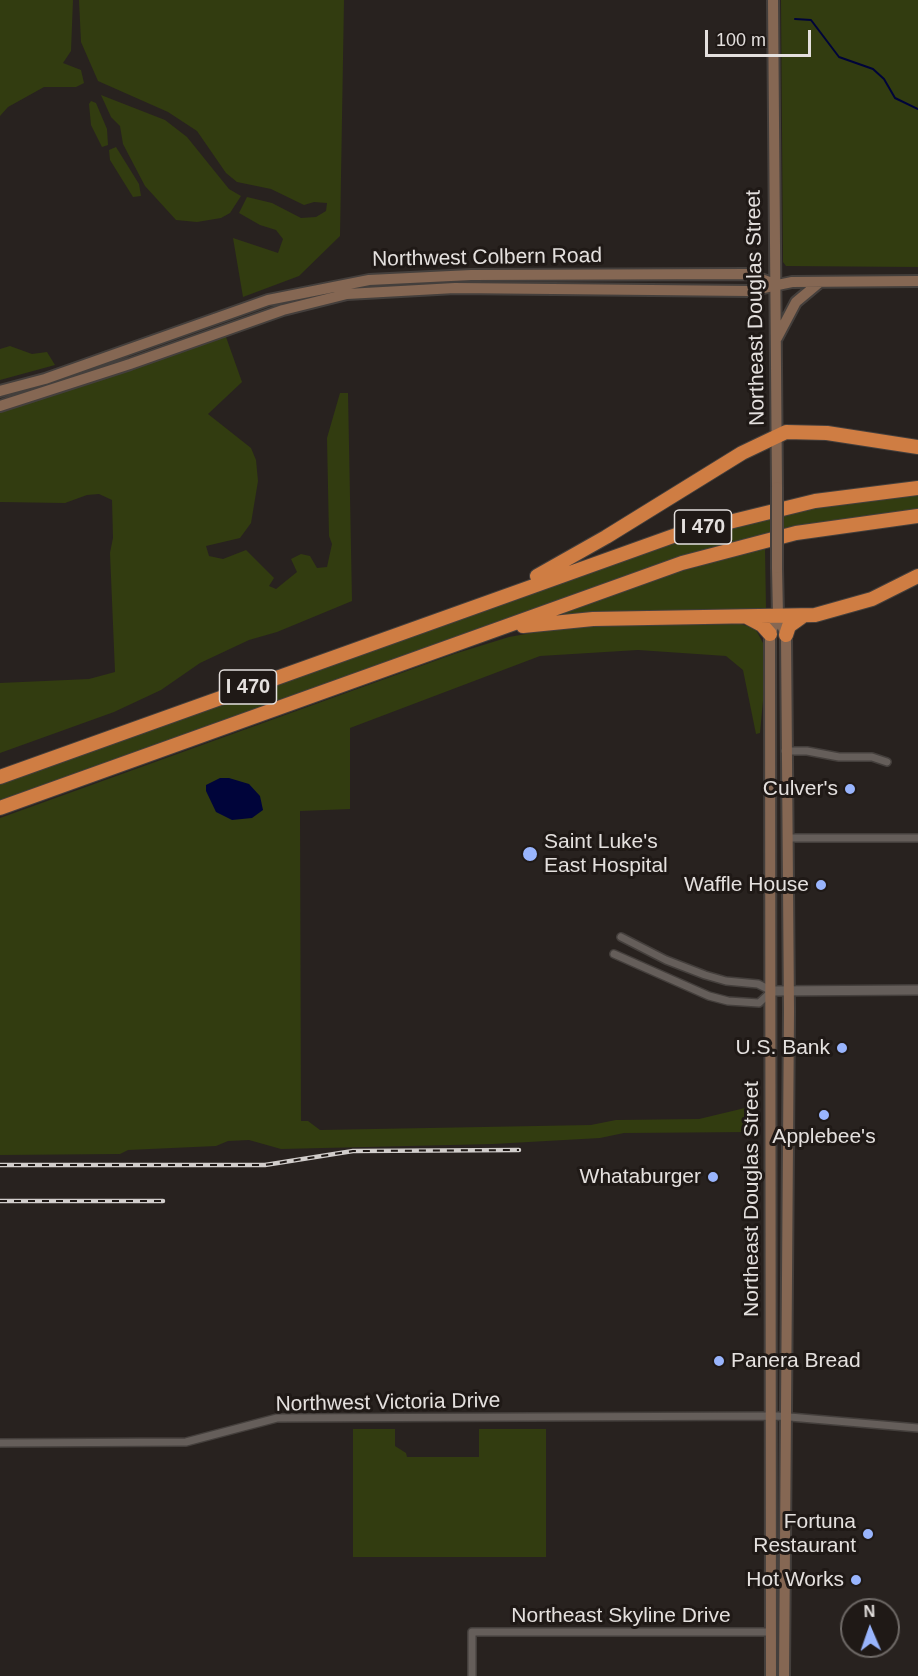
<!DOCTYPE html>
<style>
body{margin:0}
#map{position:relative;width:918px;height:1676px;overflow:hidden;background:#28221f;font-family:Helvetica,sans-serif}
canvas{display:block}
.north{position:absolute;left:840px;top:1598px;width:60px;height:60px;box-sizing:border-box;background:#1f1916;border:2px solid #6e6966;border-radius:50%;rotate:358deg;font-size:16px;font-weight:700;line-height:24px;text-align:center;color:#e4e0de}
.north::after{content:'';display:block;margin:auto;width:21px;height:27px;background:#99b5fd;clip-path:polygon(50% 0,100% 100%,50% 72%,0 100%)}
.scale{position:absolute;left:705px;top:30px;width:106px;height:27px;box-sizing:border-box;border:3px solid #e4e0de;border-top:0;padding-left:8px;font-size:18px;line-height:21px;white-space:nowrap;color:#e4e0de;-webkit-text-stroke:4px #1f1916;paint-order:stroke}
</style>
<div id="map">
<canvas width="918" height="1676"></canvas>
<div class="north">N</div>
<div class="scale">100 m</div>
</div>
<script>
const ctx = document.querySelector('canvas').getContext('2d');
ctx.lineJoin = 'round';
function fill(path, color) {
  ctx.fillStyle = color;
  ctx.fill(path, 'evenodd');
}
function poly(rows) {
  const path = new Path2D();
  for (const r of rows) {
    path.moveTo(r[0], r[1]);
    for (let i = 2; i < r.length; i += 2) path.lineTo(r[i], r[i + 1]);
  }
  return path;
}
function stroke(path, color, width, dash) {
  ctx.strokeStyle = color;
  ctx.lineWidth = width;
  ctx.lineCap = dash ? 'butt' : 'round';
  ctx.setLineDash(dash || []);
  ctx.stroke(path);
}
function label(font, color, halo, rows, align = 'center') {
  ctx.font = font + ' Helvetica,sans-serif';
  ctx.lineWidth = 6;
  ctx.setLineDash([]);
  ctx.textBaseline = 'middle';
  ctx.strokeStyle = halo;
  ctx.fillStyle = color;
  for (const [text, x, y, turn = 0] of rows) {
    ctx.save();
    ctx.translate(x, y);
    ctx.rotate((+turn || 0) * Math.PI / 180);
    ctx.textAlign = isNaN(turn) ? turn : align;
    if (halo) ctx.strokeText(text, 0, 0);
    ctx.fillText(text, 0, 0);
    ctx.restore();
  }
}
const green = poly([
 [0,0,73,0,71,51,63,63,81,70,84,83,76,87,44,87,8,107,0,116],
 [79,0,344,0,340,236,299,276,243,297,233,238,278,253,283,239,276,230,260,225,239,213,247,197,272,203,301,218,316,217,326,211,327,203,314,202,304,205,271,189,237,182,226,173,197,131,168,112,98,81,81,42],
 [781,0,918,0,918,267,786,266,783,262],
 [101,95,165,120,187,137,229,189,241,196,230,213,221,218,197,222,176,220,145,186,123,144,120,126,111,117],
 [91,101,96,103,107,129,108,145,102,147,91,125,89,104],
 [116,147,139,184,141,196,133,197,110,160,109,150],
 [222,335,226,337,242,382,208,414,251,448,256,460,258,481,251,523,240,538,206,546,209,556,223,559,246,550,274,578,269,586,276,589,297,572,291,559,301,554,310,556,317,568,327,567,332,544,329,536,327,438,340,393,348,393,352,601,277,632,249,640,200,663,161,690,114,712,0,753,0,683,89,679,115,672,110,553,113,538,112,500,99,494,87,495,65,503,0,502,0,409],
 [10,346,32,354,47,352,55,365,0,380,0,349],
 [918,494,918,512,672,561,627,575,0,802,0,783,681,539,816,507],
 [765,548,766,608,760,610,602,612,548,617,667,575],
 [740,624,755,628,763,643,764,690,760,733,756,734,743,670,726,656,638,650,540,656,350,728,350,809,300,811,301,1121,308,1121,320,1130,591,1125,616,1120,699,1119,745,1108,749,1113,751,1132,624,1133,600,1138,493,1144,281,1149,249,1140,228,1141,216,1146,128,1150,120,1154,0,1155,0,818,454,654,509,637,570,626],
 [353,1429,395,1429,395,1446,406,1453,407,1457,479,1457,479,1429,546,1429,546,1557,353,1557]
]);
const water = poly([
 [220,778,229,778,249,784,260,796,263,810,252,818,232,820,216,812,206,791,206,785]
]);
const stream = poly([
 [795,19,811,20,839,57,873,69,884,79,895,98,918,109]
]);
const minor = poly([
 [785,751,807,751,839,757,872,757,887,762],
 [787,838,918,838],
 [614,954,709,996,728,1001,759,1003,772,991,758,984,726,981,705,975,666,960,621,937],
 [0,1443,186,1442,277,1418,778,1416,918,1428],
 [472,1676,472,1632,771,1632]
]);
const tertiary = poly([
 [772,991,918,990]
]);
const secondary = poly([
 [773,0,777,487],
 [777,338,796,302,820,282],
 [0,391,45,379,268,300,369,280,471,275,747,274,775,284],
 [0,406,130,364,283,310,347,294,455,288,749,291,792,282,918,281],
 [777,568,778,616,786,635,789,1011,784,1676],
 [771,1676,770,634,778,616]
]);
const motorway = poly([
 [537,576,606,537,742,453,786,432,827,433,918,447],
 [747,617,762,625,770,634],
 [523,626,593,619,815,615,872,599,918,576],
 [786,635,789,626,803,616],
 [0,777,676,535,815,501,918,488],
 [0,808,682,563,796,533,918,516]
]);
const rail = poly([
 [0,1165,265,1165,353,1151,519,1150],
 [0,1201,163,1201]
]);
const secondaryBridge = poly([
 [777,568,777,487]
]);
const markers = [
 [850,789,6,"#99b5fd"],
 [530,854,8,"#99b5fd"],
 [821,885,6,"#99b5fd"],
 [842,1048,6,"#99b5fd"],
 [824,1115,6,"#99b5fd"],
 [713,1177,6,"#99b5fd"],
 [719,1361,6,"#99b5fd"],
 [868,1534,6,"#99b5fd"],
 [856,1580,6,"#99b5fd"]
];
const shields = [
 [703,527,57],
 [248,687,57]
];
const shieldNames = [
 ["I 470",703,527],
 ["I 470",248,687]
];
const streetNames = [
 ["Northwest Colbern Road",487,258,-1],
 ["Northeast Douglas Street",756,308,-91],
 ["Northeast Douglas Street",752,1199,-90],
 ["Northwest Victoria Drive",388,1403,-1],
 ["Northeast Skyline Drive",621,1616]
];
const poiNames = [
 ["Culver's",838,789],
 ["Saint Luke's",544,842,"left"],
 ["East Hospital",544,866,"left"],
 ["Waffle House",809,885],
 ["U.S. Bank",830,1048],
 ["Applebee's",824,1137,"center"],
 ["Whataburger",701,1177],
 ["Panera Bread",731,1361,"left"],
 ["Fortuna",856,1522],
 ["Restaurant",856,1546],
 ["Hot Works",844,1580]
];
fill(green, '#323c10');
fill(water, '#00043a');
stroke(stream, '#00043a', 2);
stroke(minor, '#443f3c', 10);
stroke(tertiary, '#443f3c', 12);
stroke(secondary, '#443f3c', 14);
stroke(motorway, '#443f3c', 16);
stroke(minor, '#655e5a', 7);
stroke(tertiary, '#655e5a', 9);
stroke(secondary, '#856753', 10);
stroke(motorway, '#cf7d43', 14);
stroke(rail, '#d1cdcb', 4.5);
stroke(rail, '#1f1916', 2, [7]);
stroke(secondaryBridge, '#443f3c', 14, []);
stroke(secondaryBridge, '#856753', 10);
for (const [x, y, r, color] of markers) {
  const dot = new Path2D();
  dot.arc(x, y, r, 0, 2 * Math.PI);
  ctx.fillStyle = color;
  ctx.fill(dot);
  stroke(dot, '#1f1916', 2);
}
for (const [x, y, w] of shields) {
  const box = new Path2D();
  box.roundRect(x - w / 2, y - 17, w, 34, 4.5);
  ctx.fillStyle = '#1f1916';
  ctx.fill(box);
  stroke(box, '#e4e0de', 1.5);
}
label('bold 20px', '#e4e0de', null, shieldNames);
label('21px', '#e4e0de', '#1f1916', streetNames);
label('21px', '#e4e0de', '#1f1916', poiNames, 'right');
</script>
